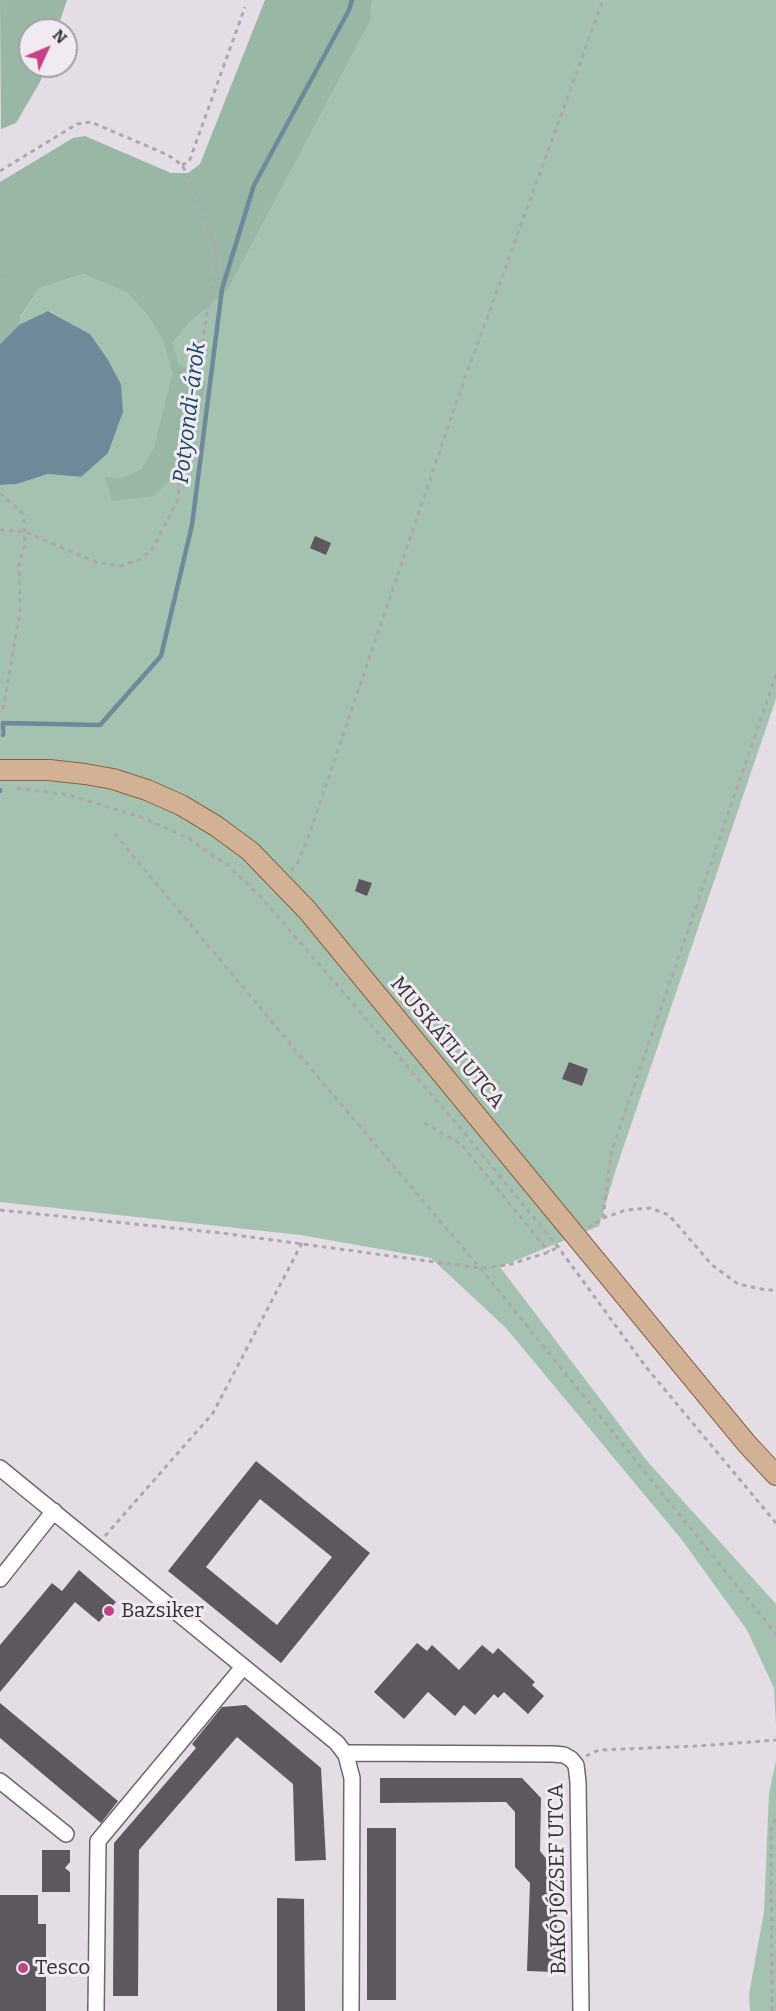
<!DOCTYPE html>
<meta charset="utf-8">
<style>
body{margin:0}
#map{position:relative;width:776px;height:2011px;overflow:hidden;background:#e4dde5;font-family:Bitter,serif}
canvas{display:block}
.north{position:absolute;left:18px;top:18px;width:60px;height:60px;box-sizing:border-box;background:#f2eaf2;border:2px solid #a6a0a6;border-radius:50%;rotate:46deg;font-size:16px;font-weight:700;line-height:24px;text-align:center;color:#353235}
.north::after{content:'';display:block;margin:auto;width:21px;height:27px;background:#c44187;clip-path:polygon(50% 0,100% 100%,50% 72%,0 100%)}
</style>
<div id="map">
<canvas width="776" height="2011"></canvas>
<div class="north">N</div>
</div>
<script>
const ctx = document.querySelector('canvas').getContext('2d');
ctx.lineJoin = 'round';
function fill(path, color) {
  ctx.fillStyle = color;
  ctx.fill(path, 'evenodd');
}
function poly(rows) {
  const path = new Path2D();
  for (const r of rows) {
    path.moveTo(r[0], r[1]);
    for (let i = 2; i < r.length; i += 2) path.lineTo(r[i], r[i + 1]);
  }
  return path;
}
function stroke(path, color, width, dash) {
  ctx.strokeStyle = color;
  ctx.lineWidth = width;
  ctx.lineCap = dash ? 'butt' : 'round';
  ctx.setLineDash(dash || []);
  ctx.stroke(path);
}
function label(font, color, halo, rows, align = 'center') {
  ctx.font = font + ' Bitter,serif';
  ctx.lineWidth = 6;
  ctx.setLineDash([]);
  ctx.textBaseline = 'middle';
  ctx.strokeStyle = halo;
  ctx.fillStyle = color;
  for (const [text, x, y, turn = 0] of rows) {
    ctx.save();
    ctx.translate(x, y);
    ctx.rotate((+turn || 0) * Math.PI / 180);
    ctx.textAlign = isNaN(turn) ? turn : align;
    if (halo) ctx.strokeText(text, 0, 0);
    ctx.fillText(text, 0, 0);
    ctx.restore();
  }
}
const green = poly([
 [372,0,776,0,776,699,616,1169,599,1226,500,1267,647,1461,776,1604,776,1724,774,1688,747,1630,682,1540,506,1328,431,1258,300,1235,0,1202,0,485,17,484,48,474,81,477,121,384,107,358,90,334,49,311,19,325,21,317,40,288,83,274,127,293,148,316,163,342,172,373,153,448,141,469,120,478,154,496,179,363,173,343,189,323,228,290,371,20],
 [776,1761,776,2011,750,2011,749,1994,764,1912,769,1793]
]);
const forest = poly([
 [0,0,67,0,57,30,30,30,30,66,46,66,40,82,16,123,1,129],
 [265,0,372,0,371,20,228,290,189,323,173,343,179,363,206,382,191,458,154,496,112,501,105,477,120,478,141,469,153,448,172,373,163,342,148,316,127,293,83,274,40,288,21,316,19,325,0,344,0,182,73,138,85,136,171,173,188,173,200,164]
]);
const water = poly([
 [48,311,90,334,107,358,121,384,123,412,108,453,81,477,48,474,17,484,0,485,0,344,19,325]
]);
const stream = poly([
 [3,735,3,723,100,725,161,656,192,525,222,289,254,185,349,10,352,0],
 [0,791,0,790]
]);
const building = poly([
 [315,536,331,543,326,555,310,548],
 [359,879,372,883,367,896,355,891],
 [569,1062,588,1069,582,1086,562,1079],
 [256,1461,370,1553,281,1663,168,1571],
 [260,1499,332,1557,277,1625,206,1567],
 [79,1570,116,1602,99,1622,75,1602,0,1692,0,1645,52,1583,62,1591],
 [417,1643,427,1651,432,1645,459,1670,482,1645,493,1654,498,1648,535,1682,532,1685,544,1696,528,1714,504,1692,498,1698,494,1694,475,1715,464,1705,455,1716,428,1692,404,1719,374,1692],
 [0,1703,118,1801,101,1823,0,1738],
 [246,1705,321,1768,326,1860,295,1861,293,1784,237,1737,139,1850,138,1996,113,1996,114,1843,196,1748,192,1744,222,1707],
 [380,1778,522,1778,541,1798,540,1851,557,1872,558,1884,555,1972,527,1971,530,1883,515,1867,515,1812,506,1802,497,1802,380,1803],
 [367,1828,396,1828,396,2000,367,2000],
 [42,1850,70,1850,70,1862,65,1868,70,1872,70,1892,42,1892],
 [0,1895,38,1895,38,1924,46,1924,46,2011,0,2011],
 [277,1898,304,1899,305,2011,277,2011]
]);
const path = poly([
 [182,165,189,162,245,7],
 [0,171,77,124,91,122,168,155,182,165,190,179,211,235,217,258,216,272,208,306,192,414,180,469,178,499,152,550,138,560,120,566,96,562,25,532,0,530],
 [0,278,11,271],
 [0,493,24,515,25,544,19,564,20,612,7,687,3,708,0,712],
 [0,730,1,734],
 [17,788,69,795,144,818,188,838,230,867,261,897,456,1123,558,1247,646,1367,776,1523],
 [115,834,307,1064,480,1268,776,1634],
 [291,870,297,864,308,838,456,403,603,0],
 [424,1123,461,1144,549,1252],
 [0,1210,221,1233,480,1268,508,1265,549,1252,560,1246],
 [603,1218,611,1153,776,675],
 [588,1228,603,1218,626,1210,650,1208,669,1215,712,1265,738,1284,766,1290,776,1290],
 [105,1536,213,1413,302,1243],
 [586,1756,599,1750,698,1746,776,1740],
 [772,2011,771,1830,776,1816]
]);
const minor = poly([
 [0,1468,337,1743,346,1755,352,1778,351,2011],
 [0,1579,54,1511],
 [346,1755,350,1753,553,1754,564,1755,571,1759,576,1765,578,1782,581,2011],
 [0,1781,66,1834],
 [96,2011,98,1841,243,1667]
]);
const major = poly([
 [0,770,49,770,85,774,113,779,147,790,181,805,216,826,250,851,307,910,747,1444,776,1475]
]);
const markers = [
 [109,1611,6,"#c44187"],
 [23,1968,6,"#c44187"]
];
const streetNames = [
 ["MUSKÁTLI UTCA",447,1043,50],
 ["BAKÓ JÓZSEF UTCA",558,1879,-91]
];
const poiNames = [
 ["Bazsiker",121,1611],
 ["Tesco",35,1968]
];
const waterNames = [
 ["Potyondi-árok",190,413,-83]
];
fill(green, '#a5c1b0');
fill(forest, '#9ab7a6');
fill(water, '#6e8a9a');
stroke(stream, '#6e8a9a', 4.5);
fill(building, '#5d575e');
stroke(minor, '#6d676d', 18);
stroke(major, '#886345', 22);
stroke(path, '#aca7ad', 3, [4.5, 4.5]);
stroke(minor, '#fff', 15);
stroke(major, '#d3b194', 20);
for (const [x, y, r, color] of markers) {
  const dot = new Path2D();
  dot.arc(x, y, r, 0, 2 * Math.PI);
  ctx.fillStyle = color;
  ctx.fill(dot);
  stroke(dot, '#f2eaf2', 2);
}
label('21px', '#353235', '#f2eaf2', streetNames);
label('21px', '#353235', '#f2eaf2', poiNames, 'left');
label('italic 22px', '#134964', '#f2eaf2', waterNames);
</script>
